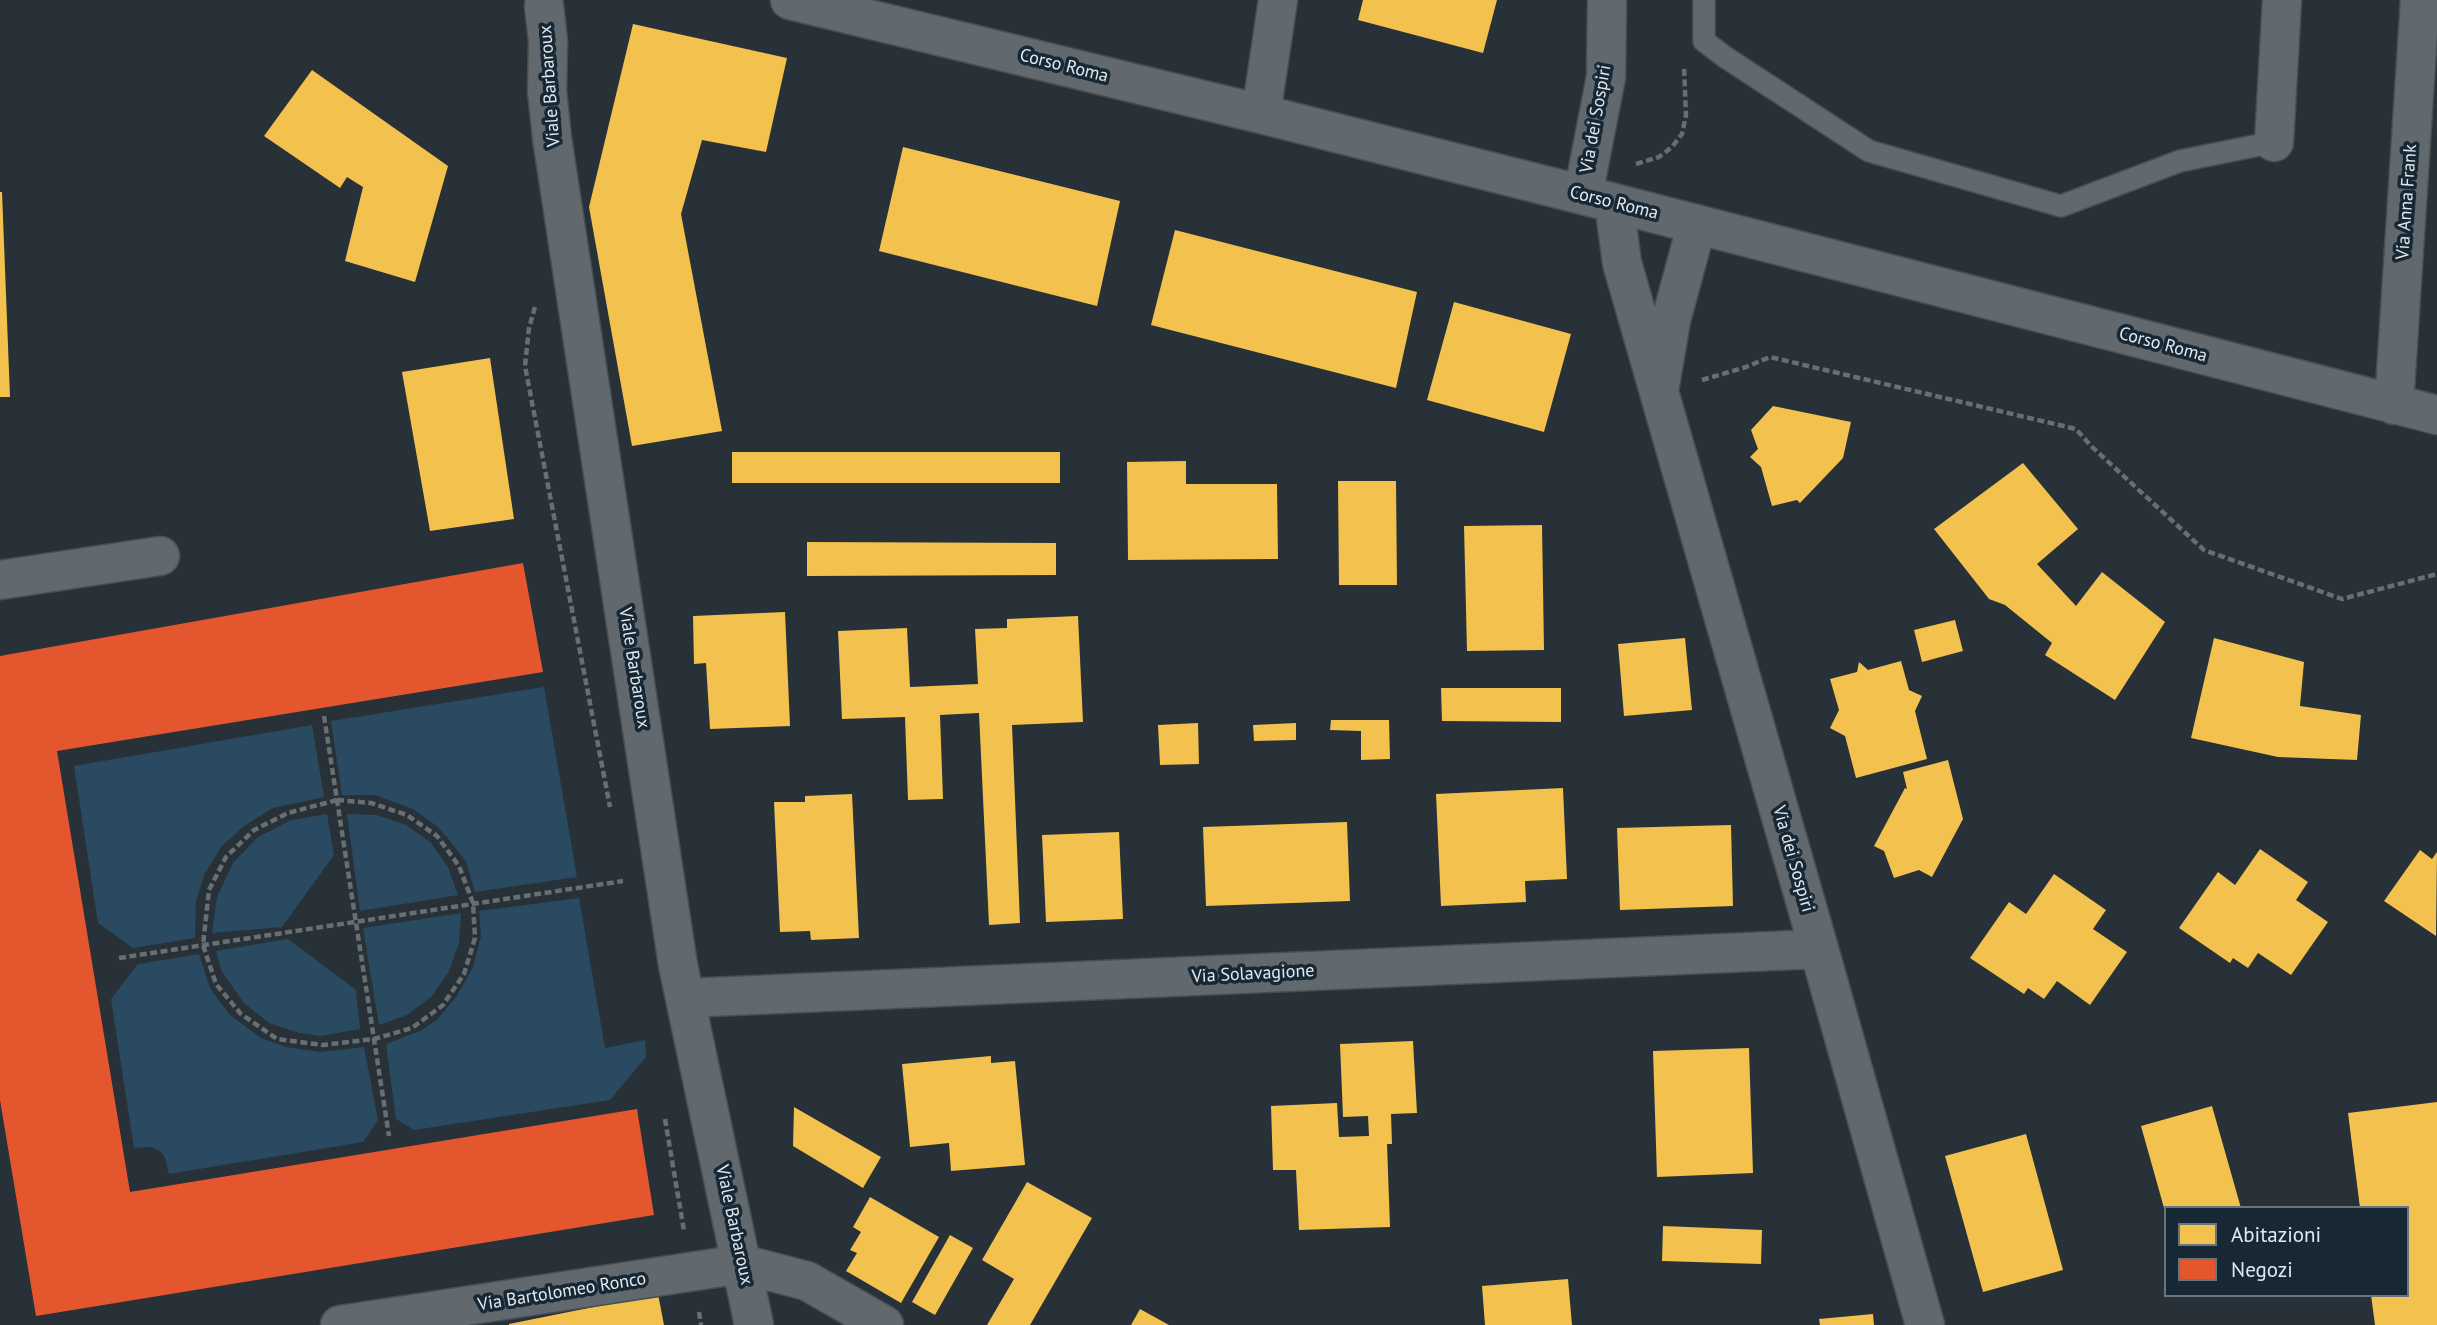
<!DOCTYPE html>
<style>
body{margin:0}
#map{position:relative;width:2437px;height:1325px;overflow:hidden;background:#273137;font-family:"PT Sans",sans-serif}
canvas{display:block}
.legend{position:absolute;left:2164px;top:1206px;width:245px;height:91px;box-sizing:border-box;background:#172834;border:2px solid #677580;margin:0;padding:9px 12px;list-style:none;font-size:21px;color:#dfe9f1}
.legend li{display:flex;align-items:center;gap:14px;height:35px}
.legend b{width:35px;border:2px solid #677580}
</style>
<div id="map">
<canvas width="2437" height="1325"></canvas>
<ul class="legend">
<li><b style="height:19px;background:#f2c14e"></b>Abitazioni</li>
<li><b style="height:19px;background:#e4572e"></b>Negozi</li>
</ul>
</div>
<script>
const ctx = document.querySelector('canvas').getContext('2d');
ctx.lineJoin = 'round';
function fill(path, color) {
  ctx.fillStyle = color;
  ctx.fill(path, 'evenodd');
}
function poly(rows) {
  const path = new Path2D();
  for (const r of rows) {
    path.moveTo(r[0], r[1]);
    for (let i = 2; i < r.length; i += 2) path.lineTo(r[i], r[i + 1]);
  }
  return path;
}
function stroke(path, color, width, dash) {
  ctx.strokeStyle = color;
  ctx.lineWidth = width;
  ctx.lineCap = dash ? 'butt' : 'round';
  ctx.setLineDash(dash || []);
  ctx.stroke(path);
}
function label(font, color, halo, rows, align = 'center') {
  ctx.font = font + ' "PT Sans",sans-serif';
  ctx.lineWidth = 7;
  ctx.setLineDash([]);
  ctx.textBaseline = 'middle';
  ctx.strokeStyle = halo;
  ctx.fillStyle = color;
  for (const [text, x, y, turn = 0] of rows) {
    ctx.save();
    ctx.translate(x, y);
    ctx.rotate((+turn || 0) * Math.PI / 180);
    ctx.textAlign = isNaN(turn) ? turn : align;
    if (halo) ctx.strokeText(text, 0, 0);
    ctx.fillText(text, 0, 0);
    ctx.restore();
  }
}
const green = poly([
 [544,687,577,877,475,892,466,862,451,842,438,827,413,809,375,795,342,795,331,721],
 [312,725,324,797,273,808,244,826,221,847,204,875,196,902,195,938,133,948,98,923,74,766],
 [327,814,334,855,282,927,212,933,217,897,233,863,258,837,291,820],
 [347,814,377,815,406,825,430,842,448,867,458,895,360,911],
 [579,898,605,1048,645,1040,646,1057,610,1100,414,1130,396,1119,386,1044,420,1031,437,1020,456,997,473,967,481,936,479,911],
 [461,913,459,943,449,971,432,996,407,1015,379,1025,363,928],
 [288,939,356,990,360,1029,321,1036,299,1033,269,1023,244,1003,222,972,216,951],
 [199,954,210,988,229,1014,261,1038,286,1047,320,1052,364,1047,378,1120,363,1142,169,1174,165,1158,161,1152,151,1147,134,1148,111,999,138,964]
]);
const homes = poly([
 [1363,0,1497,0,1483,53,1358,20],
 [633,24,787,58,766,152,702,140,681,214,722,431,632,446,589,207],
 [312,70,448,166,415,282,345,261,363,187,347,177,340,188,264,136],
 [903,147,1120,201,1097,306,879,251],
 [0,192,2,192,10,397,0,397],
 [1175,230,1417,292,1396,388,1151,325],
 [1454,302,1571,334,1544,432,1427,400],
 [490,358,514,519,430,531,402,372],
 [1773,406,1851,422,1843,458,1800,503,1797,500,1772,506,1761,467,1750,457,1758,449,1751,430],
 [732,452,1060,452,1060,483,732,483],
 [1186,461,1186,484,1277,484,1278,559,1128,560,1127,462],
 [2023,463,2078,529,2037,564,2076,606,2102,572,2165,622,2115,700,2045,655,2052,643,2005,605,1989,599,1934,529],
 [1338,481,1396,481,1397,585,1339,585],
 [1542,525,1544,650,1467,651,1464,526],
 [807,542,1056,543,1056,575,807,576],
 [785,612,790,726,710,729,706,663,694,664,693,616],
 [1078,616,1083,722,1012,725,1020,923,989,925,979,713,940,715,943,799,908,800,905,717,842,719,838,631,907,628,910,687,978,684,975,629,1007,628,1007,619],
 [1955,620,1963,651,1922,662,1914,630],
 [1685,638,1692,710,1624,716,1618,644],
 [2214,638,2304,662,2300,706,2361,715,2357,760,2278,757,2191,738],
 [1901,661,1909,690,1922,696,1915,711,1927,759,1856,778,1845,736,1830,728,1839,710,1830,679,1857,672,1859,662,1868,670],
 [1441,688,1561,688,1561,722,1442,721],
 [1331,720,1389,720,1390,759,1361,760,1361,731,1330,730],
 [1198,723,1199,764,1160,765,1158,725],
 [1296,723,1296,740,1254,741,1253,725],
 [1948,760,1963,819,1932,877,1919,870,1894,878,1884,851,1874,846,1905,788,1907,789,1903,772],
 [1563,788,1567,879,1525,881,1526,902,1441,906,1436,794],
 [852,794,859,938,811,940,810,931,780,932,774,802,805,802,805,796],
 [1347,822,1350,901,1206,906,1203,827],
 [1731,825,1733,906,1620,910,1617,828],
 [1119,832,1123,919,1046,922,1042,835],
 [2260,849,2308,882,2296,900,2328,922,2291,975,2258,953,2248,968,2233,958,2230,963,2179,928,2218,872,2235,885],
 [2420,850,2432,859,2437,852,2436,936,2384,901],
 [2054,874,2106,910,2093,929,2127,952,2090,1005,2057,981,2044,999,2028,988,2024,994,1970,958,2009,902,2026,914],
 [1413,1041,1417,1113,1391,1114,1392,1144,1387,1144,1390,1227,1299,1230,1296,1170,1273,1170,1271,1106,1337,1103,1339,1137,1369,1136,1368,1116,1343,1117,1340,1044],
 [1749,1048,1753,1173,1657,1177,1653,1051],
 [991,1056,991,1063,1015,1061,1025,1165,951,1171,949,1143,910,1147,902,1064],
 [2437,1102,2437,1325,2375,1325,2371,1295,2407,1295,2407,1208,2360,1208,2348,1113],
 [2212,1106,2241,1208,2164,1208,2141,1126],
 [794,1107,881,1157,863,1188,793,1146],
 [2026,1134,2063,1270,1983,1292,1945,1156],
 [1027,1182,1092,1218,1030,1325,987,1325,1014,1279,982,1260],
 [870,1197,939,1237,901,1303,846,1271,857,1253,850,1250,861,1232,853,1227],
 [1663,1226,1762,1230,1761,1264,1662,1261],
 [950,1235,973,1248,935,1315,912,1302],
 [1568,1279,1572,1325,1485,1325,1482,1286],
 [658,1294,664,1325,509,1325,509,1324],
 [1140,1309,1169,1325,1131,1325],
 [1873,1314,1874,1325,1820,1325,1819,1319]
]);
const shops = poly([
 [523,563,543,672,57,751,130,1192,637,1109,654,1215,36,1316,0,1100,0,656]
]);
const path = poly([
 [1636,164,1659,157,1672,147,1682,134,1686,115,1684,67],
 [535,307,529,328,525,366,610,807],
 [1702,380,1746,367,1770,357,2076,429,2091,446,2204,550,2342,599,2437,574],
 [324,716,389,1136],
 [337,800,371,803,407,815,437,836,459,866,473,903,475,938,464,974,443,1005,412,1028,374,1039,323,1045,277,1039,241,1014,216,984,203,945,209,890,226,857,254,830,288,813,337,800],
 [119,958,623,881],
 [665,1119,684,1231],
 [699,1312,701,1325]
]);
const lane = poly([
 [1704,0,1704,41,1725,57,1869,151,2061,206,2180,161,2274,142]
]);
const street = poly([
 [790,0,1261,114,1583,195,2437,415],
 [544,6,548,41,547,91,552,138,678,965,754,1325],
 [1261,114,1278,0],
 [2274,142,2282,0],
 [1583,195,1606,77,1607,0],
 [1614,203,1622,263,1819,949,1925,1325],
 [1660,385,1671,320,1697,224],
 [2394,405,2420,0],
 [0,580,160,556],
 [686,998,1819,949],
 [340,1325,742,1264,807,1281,884,1325]
]);
const streetNames = [
 ["Corso Roma",1064,66,14],
 ["Viale Barbaroux",550,86,-94],
 ["Via dei Sospiri",1596,119,-80],
 ["Via Anna Frank",2407,202,-86],
 ["Corso Roma",1614,203,14],
 ["Corso Roma",2163,345,15],
 ["Viale Barbaroux",634,668,81],
 ["Via dei Sospiri",1793,859,74],
 ["Via Solavagione",1253,974,-3],
 ["Viale Barbaroux",734,1225,78],
 ["Via Bartolomeo Ronco",562,1292,-9]
];
fill(green, '#2a4a61');
fill(homes, '#f2c14e');
fill(shops, '#e4572e');
stroke(lane, '#464f54', 24);
stroke(street, '#464f54', 41);
stroke(path, '#686f73', 4.5, [7, 3.5]);
stroke(lane, '#62696e', 21);
stroke(street, '#62696e', 38);
label('18px', '#dfe9f1', '#172834', streetNames);
</script>
